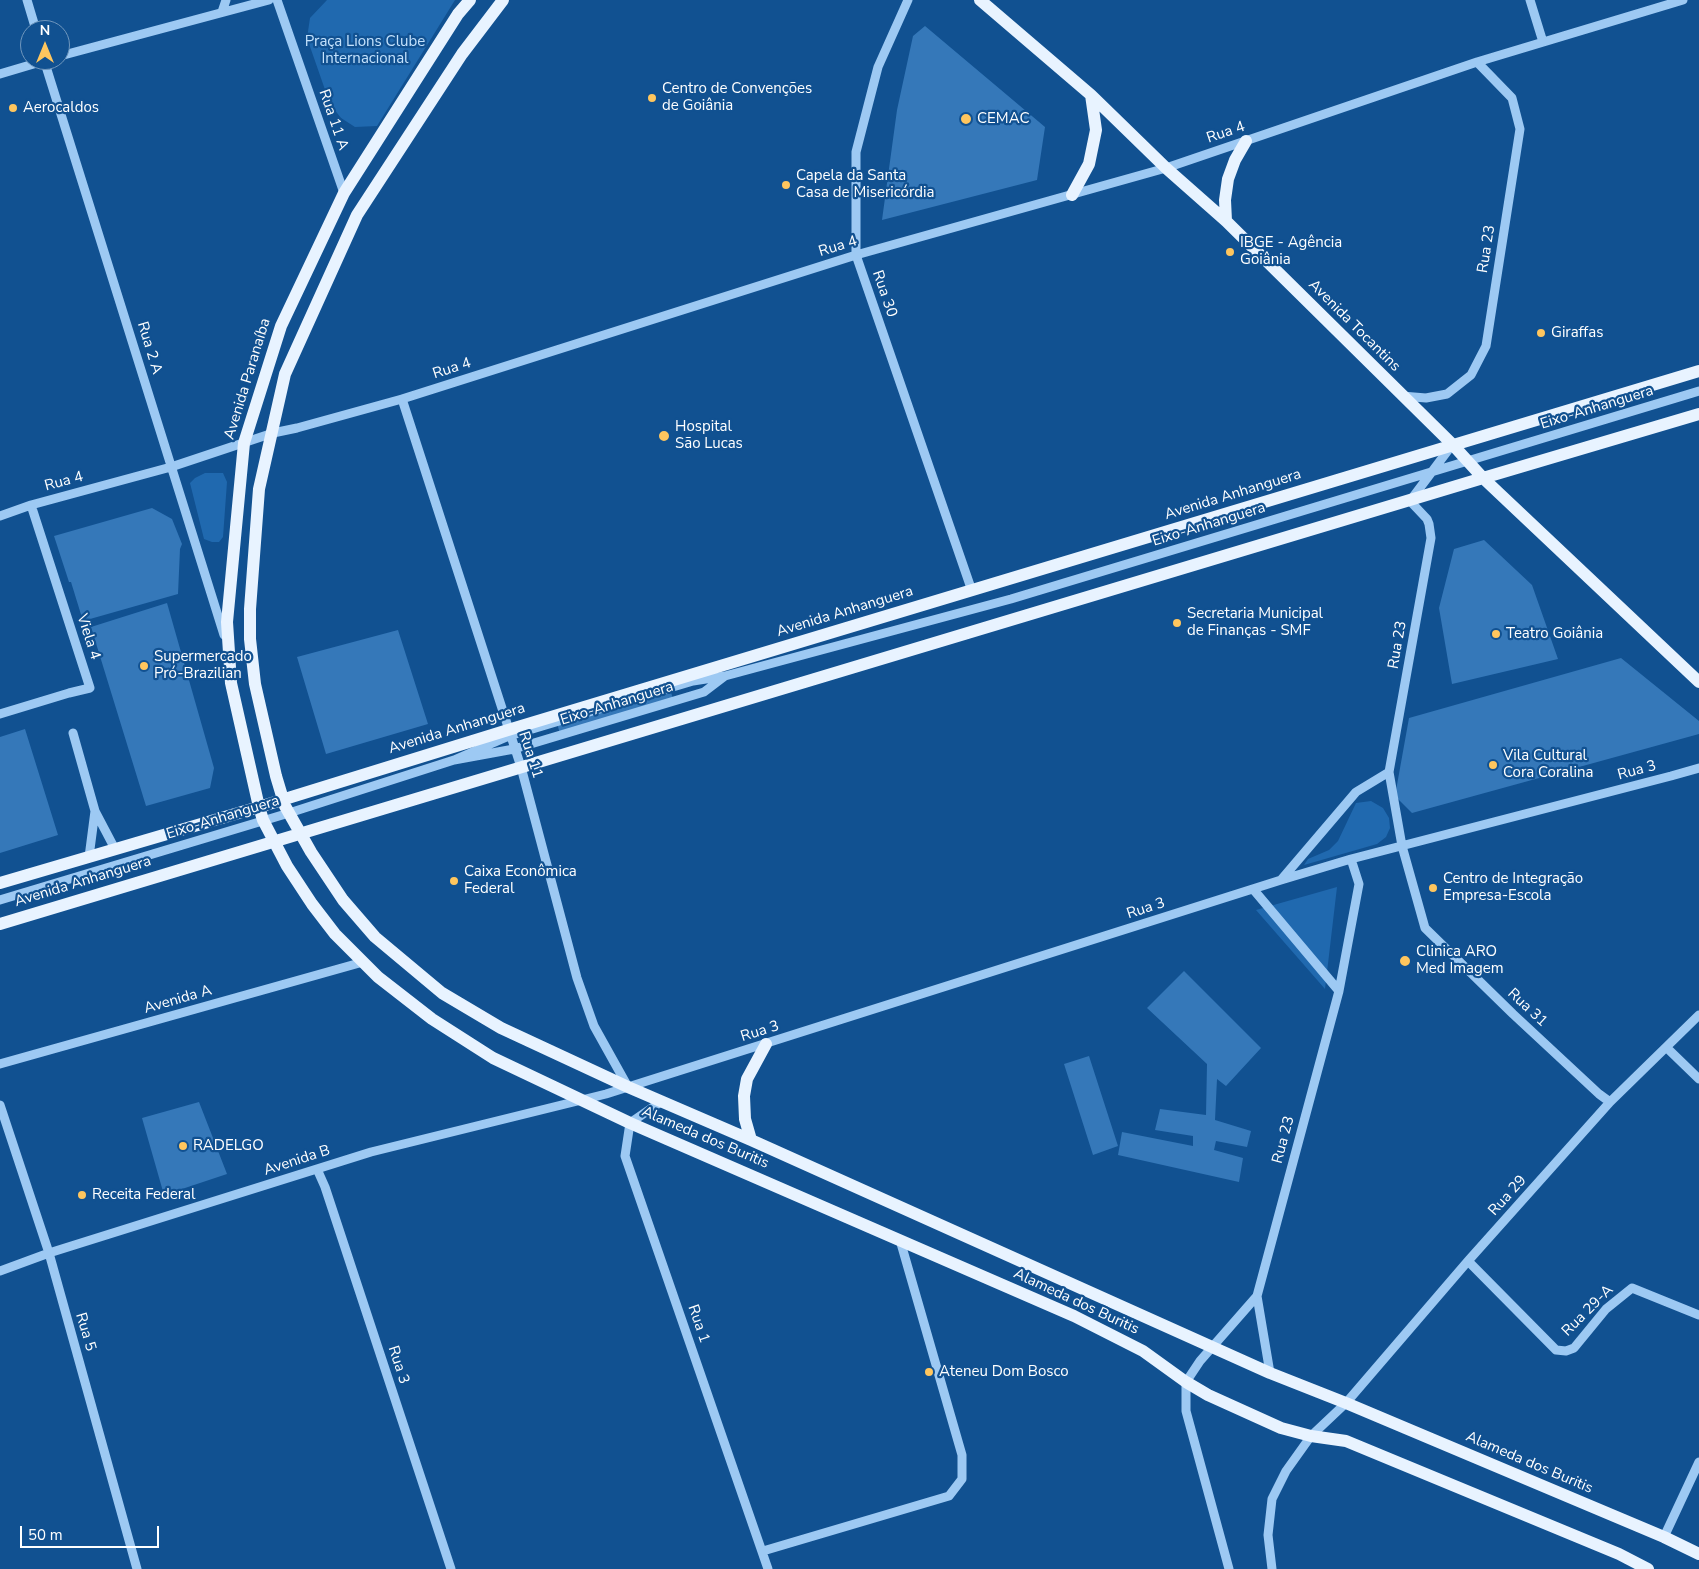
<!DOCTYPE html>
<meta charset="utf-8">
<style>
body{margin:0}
#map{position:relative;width:1699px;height:1569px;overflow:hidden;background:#115191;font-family:"Nunito Sans",sans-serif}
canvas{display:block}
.north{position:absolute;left:20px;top:20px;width:50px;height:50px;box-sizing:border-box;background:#115191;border:1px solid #7097bd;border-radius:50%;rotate:0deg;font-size:14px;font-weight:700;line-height:20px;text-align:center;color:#fff}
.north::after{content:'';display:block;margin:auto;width:18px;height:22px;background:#ffc65e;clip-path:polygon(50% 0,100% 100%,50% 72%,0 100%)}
.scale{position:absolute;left:20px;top:1526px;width:139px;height:22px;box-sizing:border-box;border:2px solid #fff;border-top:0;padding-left:6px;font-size:15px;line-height:18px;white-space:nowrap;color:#fff;-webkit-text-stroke:4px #115191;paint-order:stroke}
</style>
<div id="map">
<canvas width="1699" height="1569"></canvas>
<div class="north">N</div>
<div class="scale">50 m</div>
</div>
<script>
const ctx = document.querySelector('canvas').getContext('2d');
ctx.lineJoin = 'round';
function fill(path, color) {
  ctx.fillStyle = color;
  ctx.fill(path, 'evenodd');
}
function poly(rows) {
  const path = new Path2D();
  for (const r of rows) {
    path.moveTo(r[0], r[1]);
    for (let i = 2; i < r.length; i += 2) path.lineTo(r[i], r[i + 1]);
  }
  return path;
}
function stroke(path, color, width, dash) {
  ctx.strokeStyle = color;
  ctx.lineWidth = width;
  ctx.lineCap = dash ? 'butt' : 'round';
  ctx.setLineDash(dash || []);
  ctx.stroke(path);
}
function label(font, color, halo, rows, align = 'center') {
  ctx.font = font + ' "Nunito Sans",sans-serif';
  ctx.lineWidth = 4.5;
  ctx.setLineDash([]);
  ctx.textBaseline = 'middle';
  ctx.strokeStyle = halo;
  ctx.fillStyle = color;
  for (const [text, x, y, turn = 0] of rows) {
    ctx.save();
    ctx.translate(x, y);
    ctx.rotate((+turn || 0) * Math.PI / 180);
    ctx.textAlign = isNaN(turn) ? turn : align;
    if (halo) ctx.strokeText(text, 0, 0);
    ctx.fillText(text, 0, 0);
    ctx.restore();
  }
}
const green = poly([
 [327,0,455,0,377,126,355,127,341,118,330,104,307,38,310,18],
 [205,473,223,473,227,482,223,537,219,542,212,542,204,539,190,483,195,478],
 [1371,801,1383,808,1389,818,1390,828,1386,837,1377,844,1304,865,1308,859,1329,850,1338,841,1356,803],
 [1337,887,1325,989,1256,910]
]);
const building = poly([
 [925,26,1045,127,1037,180,882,220,897,110,913,36],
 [152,508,172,519,182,544,180,549,178,594,83,621,71,582,69,582,54,536],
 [1484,540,1532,585,1558,659,1452,684,1439,608,1454,549],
 [167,603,214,768,210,788,146,806,91,627],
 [398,630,428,724,326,754,297,657],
 [1621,658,1699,721,1699,734,1412,813,1395,796,1409,718],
 [670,689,673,699,560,734,557,723],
 [25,729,58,835,0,853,0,737],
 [1184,971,1261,1048,1226,1086,1217,1079,1215,1120,1251,1131,1247,1147,1216,1141,1214,1150,1243,1158,1239,1182,1118,1155,1122,1132,1193,1146,1193,1136,1155,1130,1160,1109,1206,1115,1207,1064,1147,1008],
 [1089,1056,1118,1146,1093,1155,1064,1064],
 [199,1102,227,1174,164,1195,142,1118]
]);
const minor = poly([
 [27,0,36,30],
 [277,0,344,193],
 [908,0,878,67,856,152,856,255,972,591],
 [1530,0,1543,42],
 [222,12,226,0],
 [60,56,269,0],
 [44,60,224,635],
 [0,74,47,60],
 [1402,396,1426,398,1447,394,1471,375,1486,346,1520,129,1512,98,1477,62],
 [402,399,521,767,577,978,594,1026,628,1087],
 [1452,445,1410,501,1427,519,1429,524,1431,538,1389,772,1402,846,1425,928,1513,1014,1599,1094,1610,1102],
 [0,516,31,505,171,467,273,433,297,428,402,399,856,255,1166,168,1477,62,1683,0],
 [725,676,1011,599,1699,391],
 [725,676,704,692,514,749,454,760,509,736,693,681,725,676],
 [0,714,69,693,90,688,31,505],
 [73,733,95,811,115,849],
 [89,857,95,811],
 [1281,880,1356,792,1389,772],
 [1253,889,1339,991],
 [0,900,289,813,454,760],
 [1667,1048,1699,1079],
 [0,1064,363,962],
 [662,1101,630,1123,625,1156,768,1569],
 [0,1105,49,1253,137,1569],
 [317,1169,325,1187,451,1569],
 [1468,1261,1556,1350,1566,1351,1574,1348,1606,1309,1632,1288,1699,1315],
 [0,1271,49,1253,371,1152,606,1094,1281,880,1351,859,1671,776,1699,768],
 [1270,1373,1257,1296,1339,991,1359,884,1351,859],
 [1664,1537,1699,1462],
 [763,1551,949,1496,962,1479,962,1455,900,1240],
 [1229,1569,1186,1411,1186,1382,1200,1361,1257,1296],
 [1272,1569,1268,1535,1272,1499,1286,1471,1311,1436,1346,1403,1468,1261,1610,1102,1699,1015]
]);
const major = poly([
 [470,0,458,14,344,193,281,326,244,443,227,622,231,683,259,807,263,820,287,866,312,904,335,934,378,977,432,1019,493,1058,630,1123,1074,1316,1143,1351,1186,1382,1208,1395,1281,1428,1311,1436,1346,1441,1619,1554,1648,1569],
 [503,0,462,54,357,215,285,374,259,489,250,609,250,639,255,684,276,776,285,806,311,852,343,900,375,937,442,993,501,1028,628,1087,751,1140,1270,1373,1346,1403,1664,1537,1699,1554],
 [980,0,1091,95,1166,168,1226,221,1453,445,1483,478,1699,682],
 [1072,195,1089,164,1096,130,1091,95],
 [1226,221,1225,200,1228,179,1235,160,1246,141],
 [0,883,259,807,508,730,1699,371],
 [0,924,1483,478,1699,414],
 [751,1140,745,1119,744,1096,747,1079,766,1044]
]);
const markers = [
 [652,98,5,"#ffc65e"],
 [13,108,5,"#ffc65e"],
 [966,119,6,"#ffc65e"],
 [786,185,5,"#ffc65e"],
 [1230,252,5,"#ffc65e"],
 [1541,333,5,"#ffc65e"],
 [664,436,6,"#ffc65e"],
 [1177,623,5,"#ffc65e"],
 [1496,634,5,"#ffc65e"],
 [144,666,5,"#ffc65e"],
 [1493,765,5,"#ffc65e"],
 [454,881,5,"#ffc65e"],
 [1433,888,5,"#ffc65e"],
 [1405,961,6,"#ffc65e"],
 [183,1146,5,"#ffc65e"],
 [82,1195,5,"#ffc65e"],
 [929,1372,5,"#ffc65e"]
];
const parkNames = [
 ["Praça Lions Clube",365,42],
 ["Internacional",365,59]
];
const poiNames = [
 ["Centro de Convenções",662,89],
 ["de Goiânia",662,106],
 ["Aerocaldos",23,108],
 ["CEMAC",977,119],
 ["Capela da Santa",796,176],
 ["Casa de Misericórdia",796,193],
 ["IBGE - Agência",1240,243],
 ["Goiânia",1240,260],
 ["Giraffas",1551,333],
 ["Hospital",675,427],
 ["São Lucas",675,444],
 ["Secretaria Municipal",1187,614],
 ["de Finanças - SMF",1187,631],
 ["Teatro Goiânia",1506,634],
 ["Supermercado",154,657],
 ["Pró-Brazilian",154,674],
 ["Vila Cultural",1503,756],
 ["Cora Coralina",1503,773],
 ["Caixa Econômica",464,872],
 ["Federal",464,889],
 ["Centro de Integração",1443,879],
 ["Empresa-Escola",1443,896],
 ["Clinica ARO",1416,952],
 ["Med Imagem",1416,969],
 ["RADELGO",193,1146],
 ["Receita Federal",92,1195],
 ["Ateneu Dom Bosco",939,1372]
];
const streetNames = [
 ["Rua 11 A",333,120,71],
 ["Rua 4",1226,133,-19],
 ["Rua 4",838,247,-17],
 ["Rua 23",1487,249,-81],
 ["Rua 30",884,294,71],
 ["Avenida Tocantins",1354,326,45],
 ["Rua 2 A",149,348,73],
 ["Rua 4",452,369,-18],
 ["Avenida Paranaíba",248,379,-73],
 ["Eixo-Anhanguera",1597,408,-17],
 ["Rua 4",64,482,-15],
 ["Avenida Anhanguera",1233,495,-17],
 ["Eixo-Anhanguera",1209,525,-17],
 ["Avenida Anhanguera",845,612,-17],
 ["Viela 4",88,637,72],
 ["Rua 23",1398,645,-80],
 ["Eixo-Anhanguera",617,704,-17],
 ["Avenida Anhanguera",457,729,-17],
 ["Rua 11",530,755,72],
 ["Rua 3",1637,771,-15],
 ["Eixo-Anhanguera",223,818,-17],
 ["Avenida Anhanguera",83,882,-17],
 ["Rua 3",1146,909,-18],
 ["Avenida A",178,1000,-16],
 ["Rua 31",1527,1008,43],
 ["Rua 3",760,1032,-17],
 ["Alameda dos Buritis",705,1138,23],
 ["Rua 23",1284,1140,-75],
 ["Avenida B",297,1161,-18],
 ["Rua 29",1508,1196,-48],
 ["Alameda dos Buritis",1076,1302,25],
 ["Rua 29-A",1588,1311,-45],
 ["Rua 1",698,1324,71],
 ["Rua 5",85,1332,74],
 ["Rua 3",398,1365,72],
 ["Alameda dos Buritis",1529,1463,23]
];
fill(green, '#2069af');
fill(building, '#3578b9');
stroke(minor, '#9dc9f3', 9);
stroke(major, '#e8f3ff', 12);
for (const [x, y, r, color] of markers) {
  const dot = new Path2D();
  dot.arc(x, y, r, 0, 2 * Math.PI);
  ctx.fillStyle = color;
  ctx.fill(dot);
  stroke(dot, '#115191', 2);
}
label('15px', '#c4e2fd', '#115191', parkNames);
label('15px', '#fff', '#115191', poiNames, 'left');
label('15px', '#fff', '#115191', streetNames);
</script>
